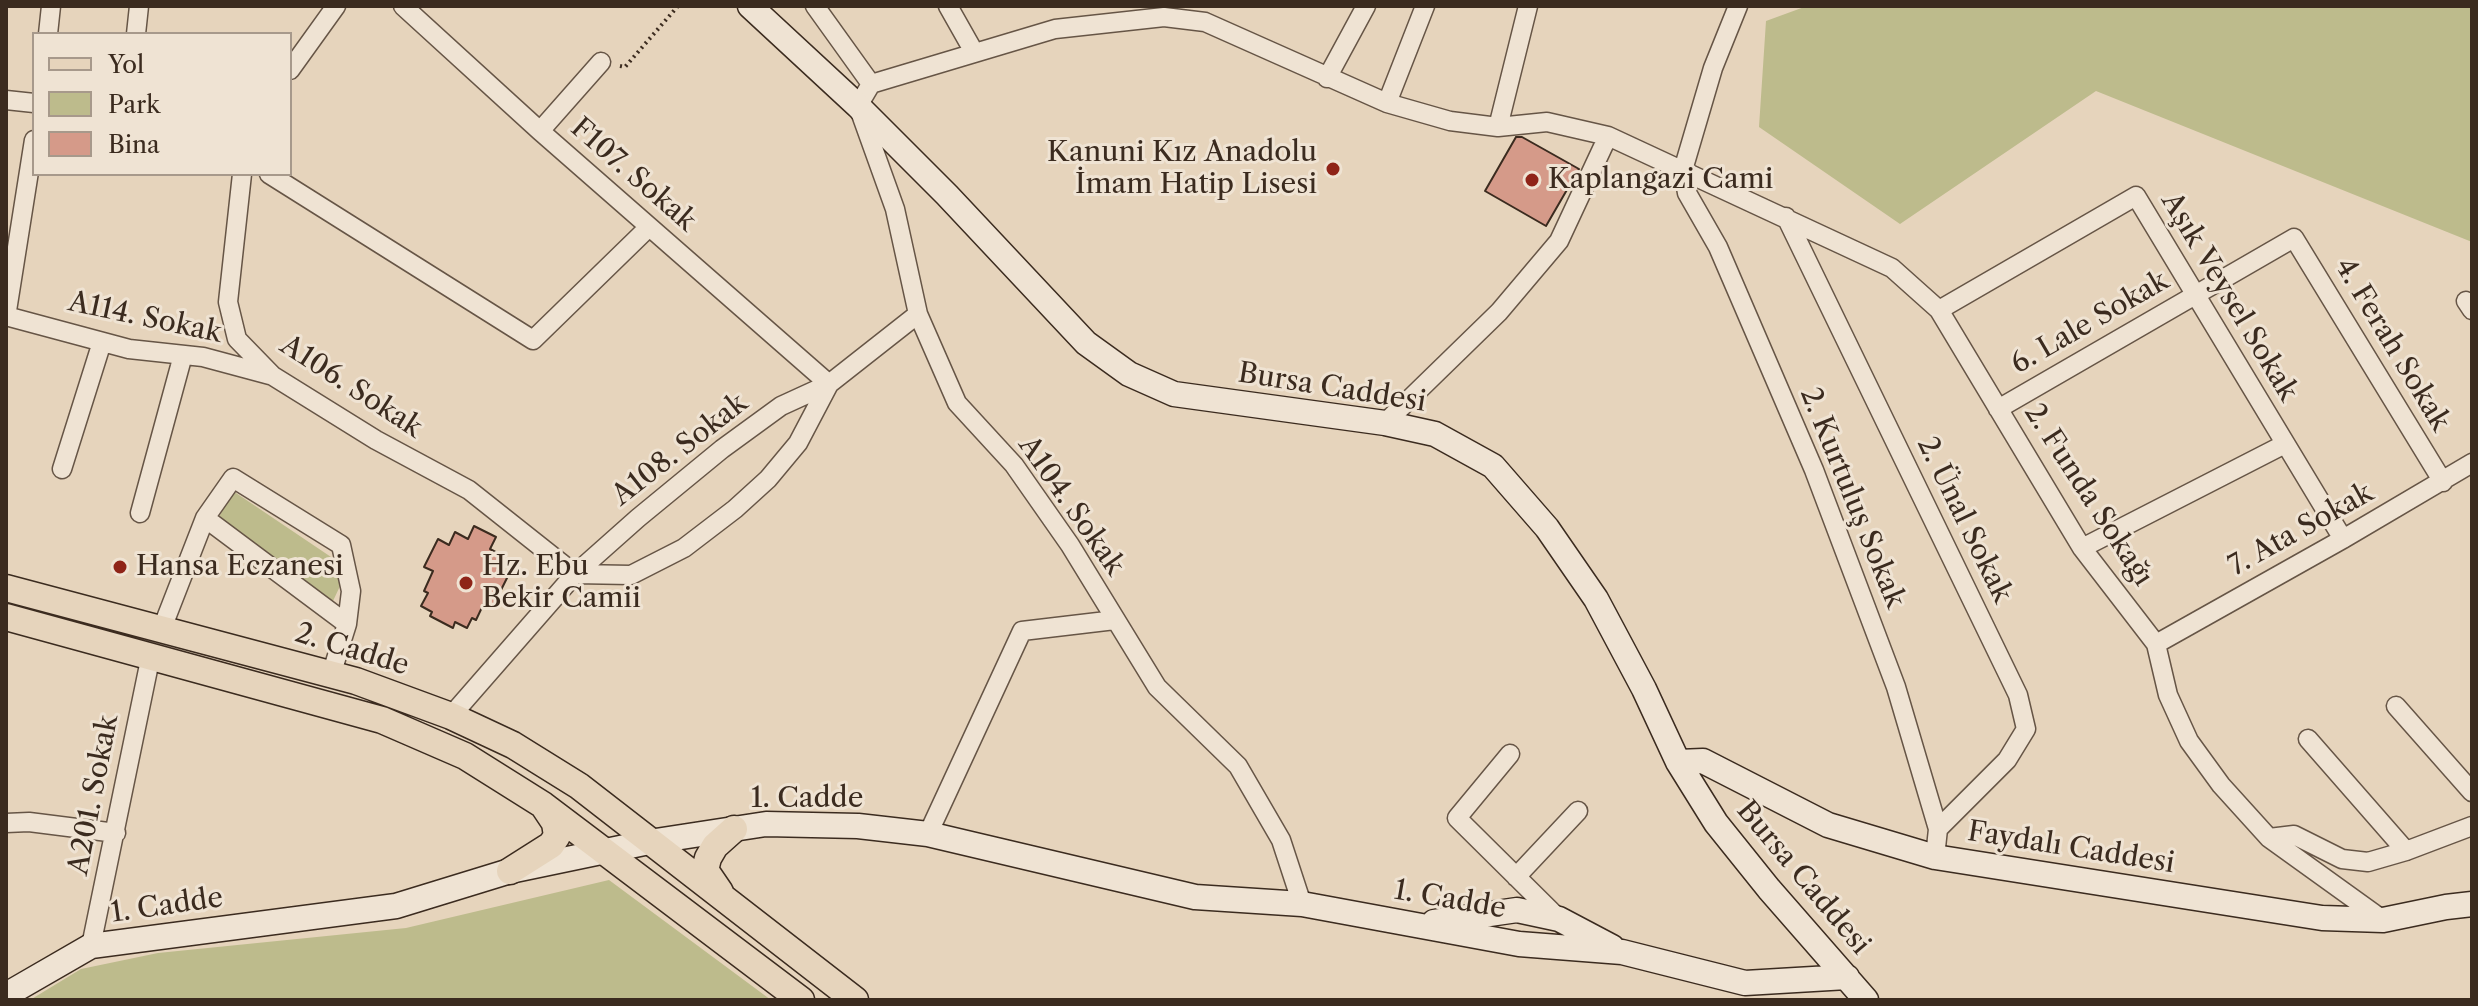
<!DOCTYPE html>
<meta charset="utf-8">
<style>
body{margin:0}
#map{position:relative;width:2478px;height:1006px;overflow:hidden;background:#e6d4bc;font-family:"Libre Caslon Text",serif}
canvas{display:block}
.frame{position:absolute;inset:0;border:8px solid #3b2b1f;pointer-events:none}
.legend{position:absolute;left:32px;top:32px;width:260px;height:144px;box-sizing:border-box;background:#efe3d3;border:2px solid #a7998b;margin:0;padding:10px 14px;list-style:none;font-size:24px;color:#3b2b1f}
.legend li{display:flex;align-items:center;gap:16px;height:40px}
.legend b{width:40px;border:2px solid #a7998b}
</style>
<div id="map">
<canvas width="2478" height="1006"></canvas>
<div class="frame"></div>
<ul class="legend">
<li><b style="height:10px;background:#e6d4bc"></b>Yol</li>
<li><b style="height:22px;background:#bdbb8c"></b>Park</li>
<li><b style="height:22px;background:#d59a89"></b>Bina</li>
</ul>
</div>
<script>
const ctx = document.querySelector('canvas').getContext('2d');
ctx.lineJoin = 'round';
function fill(path, color) {
  ctx.fillStyle = color;
  ctx.fill(path, 'evenodd');
}
function poly(rows) {
  const path = new Path2D();
  for (const r of rows) {
    path.moveTo(r[0], r[1]);
    for (let i = 2; i < r.length; i += 2) path.lineTo(r[i], r[i + 1]);
  }
  return path;
}
function stroke(path, color, width, dash) {
  ctx.strokeStyle = color;
  ctx.lineWidth = width;
  ctx.lineCap = dash ? 'butt' : 'round';
  ctx.setLineDash(dash || []);
  ctx.stroke(path);
}
function label(font, color, halo, rows, align = 'center') {
  ctx.font = font + ' "Libre Caslon Text",serif';
  ctx.lineWidth = 6;
  ctx.setLineDash([]);
  ctx.textBaseline = 'middle';
  ctx.strokeStyle = halo;
  ctx.fillStyle = color;
  for (const [text, x, y, turn = 0] of rows) {
    ctx.save();
    ctx.translate(x, y);
    ctx.rotate((+turn || 0) * Math.PI / 180);
    ctx.textAlign = isNaN(turn) ? turn : align;
    if (halo) ctx.strokeText(text, 0, 0);
    ctx.fillText(text, 0, 0);
    ctx.restore();
  }
}
const green = poly([
 [1807,6,2472,6,2472,242,2096,91,1900,224,1759,127,1766,21],
 [233,491,334,559,341,584,333,601,219,517],
 [609,880,771,1000,30,1000,81,969,158,953,406,928]
]);
const building = poly([
 [1516,137,1522,137,1579,169,1546,226,1485,191,1516,137],
 [474,526,496,537,490,549,503,556,497,568,509,574,493,606,485,601,476,620,472,618,467,628,455,622,453,628,430,616,432,612,421,606,428,593,424,591,433,571,424,567,438,539,449,545,455,532,468,539,474,526]
]);
const path = poly([
 [620,66,625,67,678,6]
]);
const street = poly([
 [815,6,871,84],
 [948,6,974,52],
 [1738,6,1713,68,1683,170,1687,193,1718,247,1814,470,1896,687,1938,829,1935,857],
 [48,34,51,6],
 [136,34,139,6],
 [290,70,336,6],
 [1327,78,1366,6],
 [6,100,34,103],
 [1387,103,1425,6],
 [1498,127,1528,6],
 [540,131,601,62],
 [242,174,228,302,237,339,273,376,376,440,469,490,575,574,638,518,722,449,781,406,829,384,540,131,403,6],
 [269,174,533,340,649,227],
 [1786,217,2018,695,2026,729,2007,760,1938,829],
 [2466,301,2472,310],
 [1939,310,2136,196,2343,539],
 [6,316,129,349,203,357,270,375],
 [6,317,34,140],
 [1998,409,2294,238,2443,482],
 [1385,423,1499,312,1559,241,1608,136],
 [62,469,102,342],
 [140,513,183,355],
 [205,518,347,624,331,675],
 [2082,548,2285,444],
 [161,631,205,518,233,478,341,545,351,591,347,624],
 [2156,644,2343,539,2472,463],
 [2396,706,2472,792],
 [451,716,575,574,631,575,684,548,735,509,768,479,798,443,829,384,918,314],
 [2308,739,2406,851],
 [1510,754,1457,818,1559,919],
 [6,823,29,822,116,833],
 [928,834,1022,631,1115,620],
 [2269,838,2294,835,2342,859,2368,862,2406,851,2472,826],
 [1516,877,1578,811],
 [1302,904,1281,840,1238,766,1157,687,1070,545,1014,465,957,403,918,314,895,209,858,106,871,84,1055,29,1164,17,1205,22,1387,103,1450,121,1498,127,1547,122,1608,136,1892,268,1939,310,2082,548,2156,644,2168,695,2189,741,2221,785,2269,838,2383,920],
 [91,946,151,655]
]);
const secondary = poly([
 [750,6,858,106,947,195,1086,343,1129,374,1174,394,1385,423,1435,434,1493,466,1547,528,1596,599,1644,689,1678,762,1716,823,1769,889,1866,1000],
 [1678,762,1703,761,1828,825,1935,857,2322,918,2383,920,2446,907,2472,904],
 [1434,922,1517,910,1559,919,1612,947],
 [6,995,91,946,396,906,510,871,649,842,766,824,858,826,928,834,1195,897,1302,904,1519,944,1622,952,1745,983,1847,977]
]);
const primary = poly([
 [6,588,356,681,451,716,513,745,579,786,855,1000],
 [6,617,382,720,465,756,543,805,801,1000],
 [510,871,551,845,557,836,555,823,545,808],
 [720,892,705,870,708,858,715,846,734,829]
]);
const markers = [
 [1333,169,8,"#8f2418"],
 [1532,180,8,"#8f2418"],
 [120,567,8,"#8f2418"],
 [466,583,8,"#8f2418"]
];
const poiNames = [
 ["Kanuni Kız Anadolu",1317,153,"right"],
 ["İmam Hatip Lisesi",1317,185,"right"],
 ["Kaplangazi Cami",1548,180],
 ["Hansa Eczanesi",136,567],
 ["Hz. Ebu",482,567],
 ["Bekir Camii",482,599]
];
const streetNames = [
 ["F107. Sokak",633,175,41],
 ["Aşık Veysel Sokak",2229,297,59],
 ["A114. Sokak",145,318,12],
 ["6. Lale Sokak",2090,323,-30],
 ["4. Ferah Sokak",2392,345,59],
 ["A106. Sokak",351,387,33],
 ["Bursa Caddesi",1332,388,9],
 ["A108. Sokak",680,450,-38],
 ["2. Funda Sokağı",2088,495,57],
 ["2. Kurtuluş Sokak",1852,498,68],
 ["A104. Sokak",1071,506,55],
 ["2. Ünal Sokak",1964,520,64],
 ["7. Ata Sokak",2301,530,-29],
 ["2. Cadde",352,650,17],
 ["A201. Sokak",94,795,-79],
 ["1. Cadde",807,799],
 ["Faydalı Caddesi",2071,848,9],
 ["Bursa Caddesi",1803,878,50],
 ["1. Cadde",1450,900,10],
 ["1. Cadde",167,906,-8]
];
fill(green, '#bdbb8c');
fill(building, '#d59a89');
stroke(building, '#3b2b1f', 2);
stroke(street, '#665546', 21);
stroke(secondary, '#3b2b1f', 27);
stroke(primary, '#3b2b1f', 29);
stroke(path, '#3b2b1f', 4, [2, 4]);
stroke(street, '#efe3d3', 18);
stroke(secondary, '#efe3d3', 24);
stroke(primary, '#e6d4bc', 26);
for (const [x, y, r, color] of markers) {
  const dot = new Path2D();
  dot.arc(x, y, r, 0, 2 * Math.PI);
  ctx.fillStyle = color;
  ctx.fill(dot);
  stroke(dot, '#efe3d3', 3);
}
label('28px', '#3b2b1f', '#efe3d3', poiNames, 'left');
label('28px', '#3b2b1f', '#efe3d3', streetNames);
</script>
